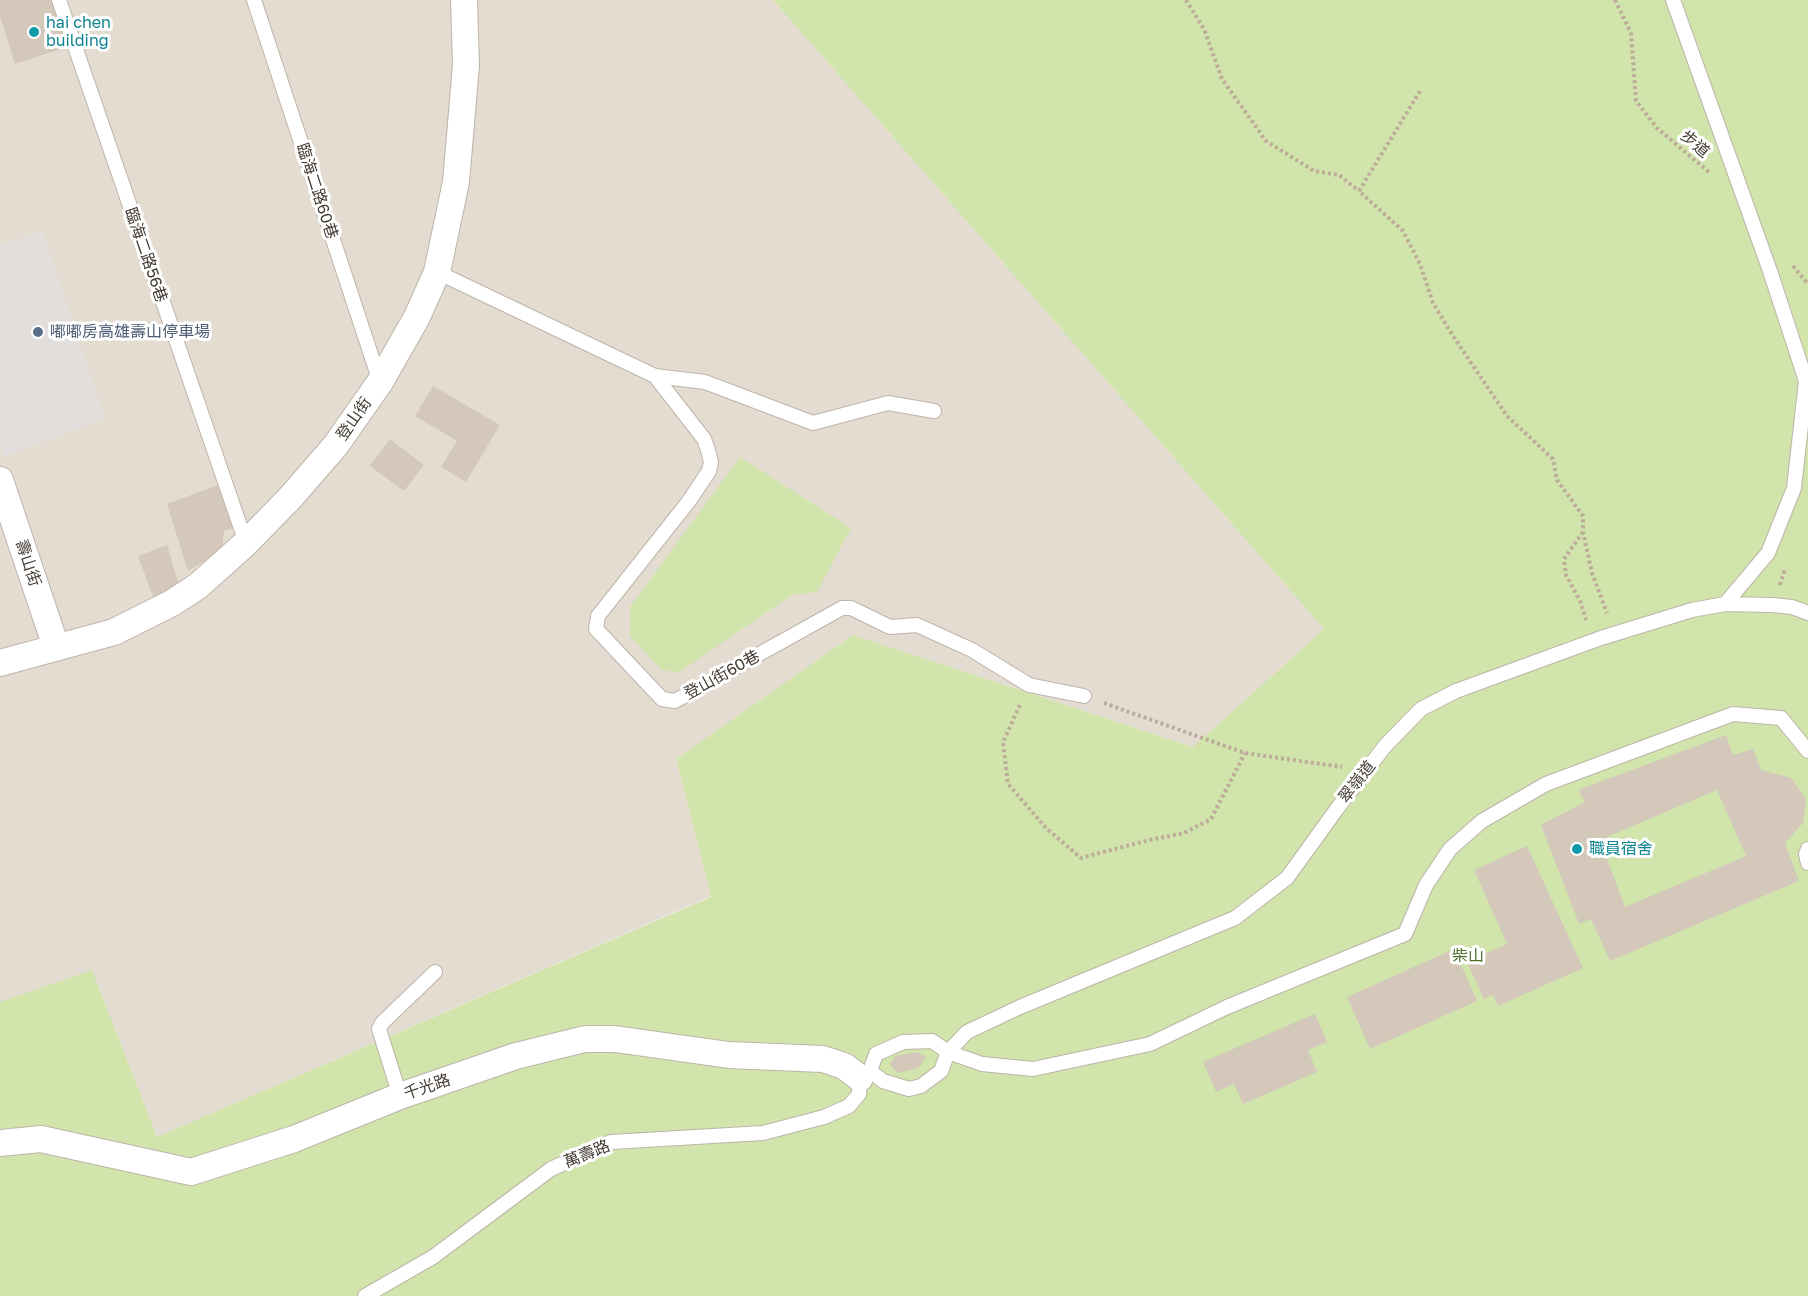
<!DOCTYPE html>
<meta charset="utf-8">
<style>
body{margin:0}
canvas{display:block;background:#f0ebe2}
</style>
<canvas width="1808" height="1296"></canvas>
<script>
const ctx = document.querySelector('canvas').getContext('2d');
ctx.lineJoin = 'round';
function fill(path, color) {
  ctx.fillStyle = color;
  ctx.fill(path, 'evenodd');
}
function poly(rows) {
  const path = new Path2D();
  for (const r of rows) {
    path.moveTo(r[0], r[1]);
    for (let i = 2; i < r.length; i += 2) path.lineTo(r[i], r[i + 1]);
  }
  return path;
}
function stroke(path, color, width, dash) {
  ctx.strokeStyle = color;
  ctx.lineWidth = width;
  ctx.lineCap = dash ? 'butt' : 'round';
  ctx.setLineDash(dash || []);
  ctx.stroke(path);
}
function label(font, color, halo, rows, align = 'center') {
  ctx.font = font + ' "Golos Text","Noto Sans TC",sans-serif';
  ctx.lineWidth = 6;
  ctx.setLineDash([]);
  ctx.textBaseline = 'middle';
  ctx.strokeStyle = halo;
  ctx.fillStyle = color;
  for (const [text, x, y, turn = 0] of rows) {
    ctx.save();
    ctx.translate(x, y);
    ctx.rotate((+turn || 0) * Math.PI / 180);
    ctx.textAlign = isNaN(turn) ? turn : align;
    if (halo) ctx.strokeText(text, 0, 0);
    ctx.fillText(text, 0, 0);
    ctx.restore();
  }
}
const residential = poly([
 [0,0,773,0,1324,629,1193,747,853,635,676,759,711,896,157,1137,92,970,0,1002]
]);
const green = poly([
 [773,0,1808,0,1808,1296,0,1296,0,1002,92,970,157,1137,711,897,676,759,853,635,1193,747,1324,629],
 [740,457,851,528,817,592,792,595,678,673,661,669,630,636,630,607]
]);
const parking = poly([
 [42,231,105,419,4,456,0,445,0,245]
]);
const building = poly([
 [0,0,52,0,67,47,15,64,0,16],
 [433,386,500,425,466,482,441,467,457,441,415,416],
 [390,439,424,465,404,491,370,466],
 [229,481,244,524,224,531,222,550,188,571,167,504],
 [167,545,178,582,155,602,138,556],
 [1726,735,1733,755,1753,749,1761,770,1791,778,1806,799,1803,823,1785,843,1799,881,1610,961,1591,919,1579,924,1541,825,1585,802,1578,790],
 [1717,790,1746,856,1625,907,1600,840],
 [1527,846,1583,968,1498,1006,1493,995,1484,999,1467,962,1507,944,1474,870],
 [1454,949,1477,1001,1370,1049,1347,997],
 [1315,1014,1327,1042,1308,1050,1317,1072,1243,1104,1234,1084,1216,1092,1203,1062],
 [918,1052,926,1058,918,1068,897,1073,890,1064,895,1056]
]);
const path = poly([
 [1186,0,1204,29,1222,79,1266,141,1314,171,1339,175,1359,191],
 [1615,0,1631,33,1636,101,1657,128,1710,173],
 [1420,91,1359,191,1403,231,1420,264,1433,303,1453,336,1507,416,1553,459,1557,480,1583,516,1583,532,1592,573,1607,613],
 [1793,266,1808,284],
 [1583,532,1564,559,1566,575,1581,603,1586,620],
 [1780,585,1785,569],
 [1104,703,1245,753,1342,767],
 [1020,705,1003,742,1008,784,1046,828,1081,858,1145,841,1184,833,1211,819,1245,753]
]);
const service = poly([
 [59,0,246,543],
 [254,0,380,382],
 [1673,0,1770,271,1806,381,1794,488,1768,553,1725,604],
 [437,272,655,376,704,439,708,450,711,462,709,471,689,501,598,616,596,629,662,699,675,701,842,608,851,608,890,627,917,625,972,650,1029,685,1084,696],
 [655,376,705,382,813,423,888,403,934,411],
 [1808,613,1792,607,1772,605,1725,604,1692,610,1601,638,1456,691,1421,709,1385,746,1339,806,1287,878,1235,918,1020,1007,967,1032,948,1052,982,1064,1033,1069,1150,1044,1227,1007,1405,934,1426,885,1450,849,1482,821,1546,784,1733,714,1781,718,1808,751],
 [1808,849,1806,854,1808,863],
 [400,1096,379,1029,382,1023,435,972],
 [365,1296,433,1257,551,1169,611,1142,763,1133,824,1117,849,1106,859,1094,860,1078,870,1071,876,1054,903,1042,932,1041,948,1052,941,1071,921,1086,909,1089,883,1081,870,1071]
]);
const minor = poly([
 [0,480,56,647],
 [0,663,114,632,172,603,198,586,246,543,290,498,336,445,380,382,417,317,437,272,456,182,466,65,464,0],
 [0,1143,41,1139,191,1172,294,1139,400,1096,516,1056,585,1039,615,1039,729,1055,823,1059,844,1066,860,1078]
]);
const markers = [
 [34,32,6,"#0f9aa8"],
 [38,332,6,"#5c6f8a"],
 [1577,849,6,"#0f9aa8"]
];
const cultureNames = [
 ["hai chen",46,23],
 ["building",46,41],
 ["職員宿舍",1589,849]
];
const streetNames = [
 ["步道",1695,144,40],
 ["臨海二路60巷",317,191,72],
 ["臨海二路56巷",146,255,71],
 ["登山街",354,419,-55],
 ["壽山街",28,563,72],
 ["登山街60巷",722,675,-29],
 ["翠嶺道",1357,782,-52],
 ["千光路",427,1087,-19],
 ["萬壽路",587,1154,-22]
];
const serviceNames = [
 ["嘟嘟房高雄壽山停車場",50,332]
];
const parkNames = [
 ["柴山",1468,956]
];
fill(residential, '#e4dcd1');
fill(green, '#d1e4ac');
fill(parking, '#e1dedb');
fill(building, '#d4c8bb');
stroke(service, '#beb4a9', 16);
stroke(minor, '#beb4a9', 28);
stroke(path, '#bcac98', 4, [3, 3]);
stroke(service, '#fff', 14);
stroke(minor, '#fff', 26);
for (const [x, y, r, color] of markers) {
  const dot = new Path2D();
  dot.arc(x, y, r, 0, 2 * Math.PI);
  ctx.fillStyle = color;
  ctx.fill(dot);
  stroke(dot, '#fff', 2);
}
label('16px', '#0d838f', '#fff', cultureNames, 'left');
label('16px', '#423b33', '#fff', streetNames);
label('16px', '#4e5e75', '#fff', serviceNames, 'left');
label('16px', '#4c702a', '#fff', parkNames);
</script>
